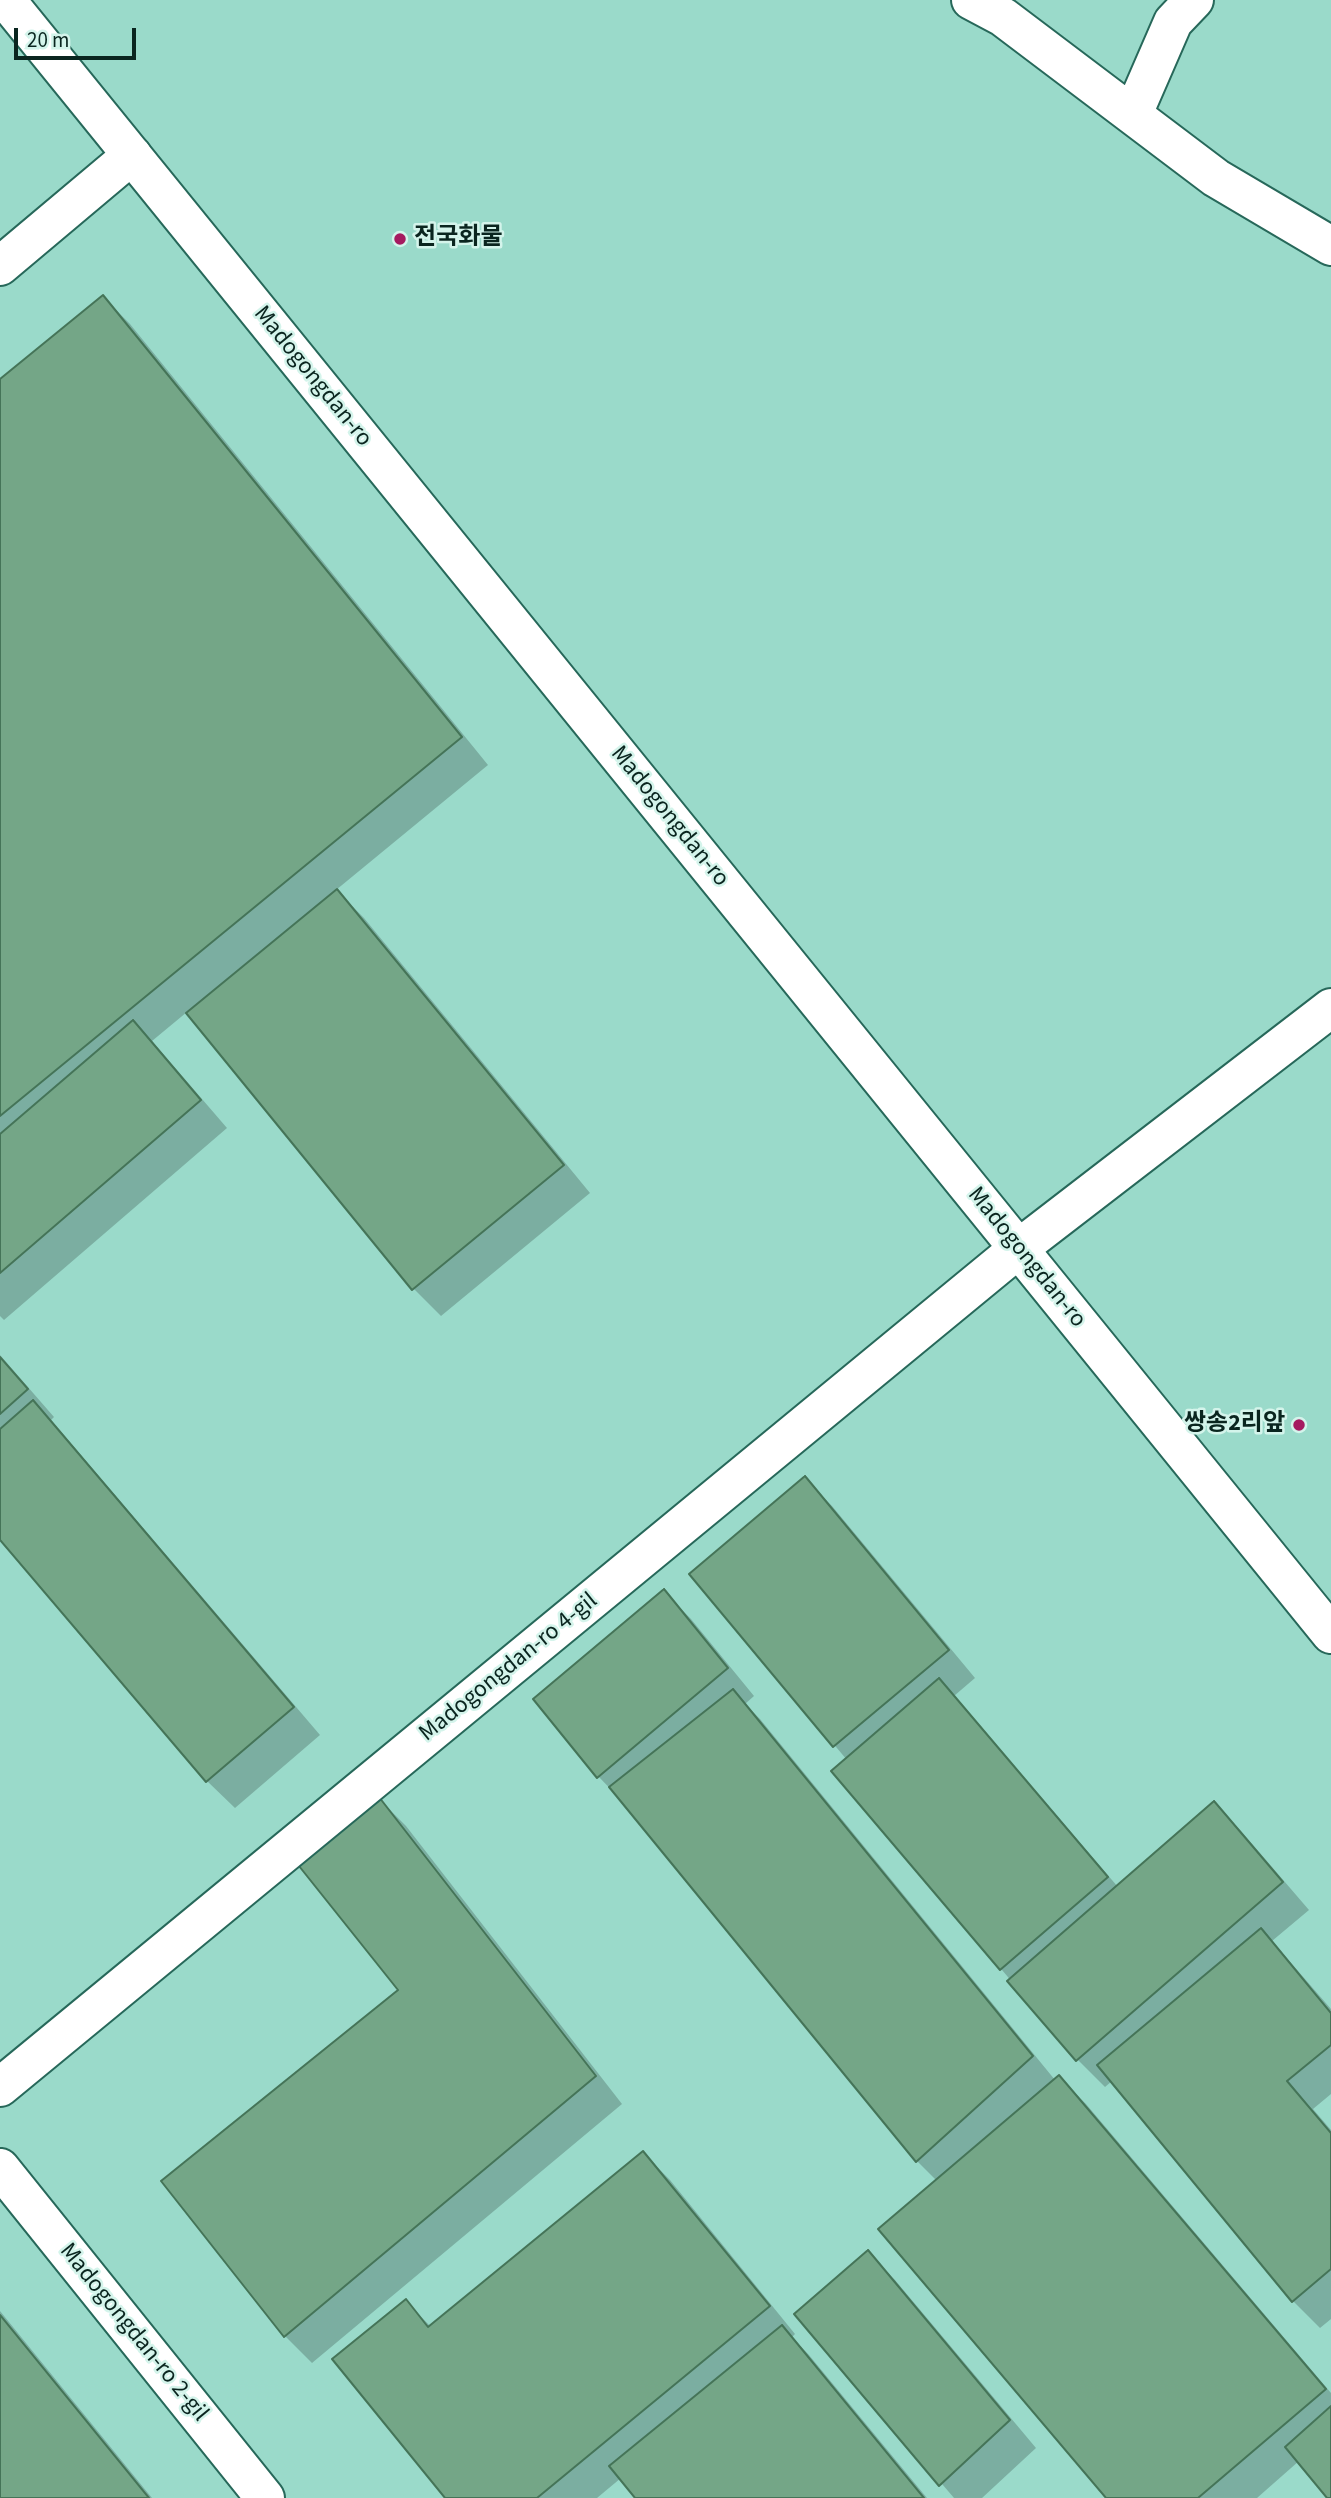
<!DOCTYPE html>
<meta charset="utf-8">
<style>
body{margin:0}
#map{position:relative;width:1331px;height:2498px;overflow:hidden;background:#9adaca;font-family:"Source Sans 3",sans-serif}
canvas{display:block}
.scale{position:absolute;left:14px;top:28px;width:122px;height:32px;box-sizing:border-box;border:4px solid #0a251f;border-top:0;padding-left:9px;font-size:21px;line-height:24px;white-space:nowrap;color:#0a251f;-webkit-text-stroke:5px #d4f4eb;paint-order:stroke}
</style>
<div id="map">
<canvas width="1331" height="2498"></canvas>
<div class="scale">20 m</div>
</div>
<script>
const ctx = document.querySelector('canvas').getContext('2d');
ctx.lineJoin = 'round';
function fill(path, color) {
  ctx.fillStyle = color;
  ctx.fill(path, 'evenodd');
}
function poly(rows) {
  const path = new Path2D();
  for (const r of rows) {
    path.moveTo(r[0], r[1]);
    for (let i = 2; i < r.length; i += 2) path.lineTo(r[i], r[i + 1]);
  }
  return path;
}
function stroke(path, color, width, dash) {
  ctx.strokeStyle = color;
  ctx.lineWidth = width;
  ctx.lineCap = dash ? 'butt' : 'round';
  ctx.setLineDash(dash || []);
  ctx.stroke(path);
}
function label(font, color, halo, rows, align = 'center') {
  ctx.font = font + ' "Source Sans 3","Noto Sans KR",sans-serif';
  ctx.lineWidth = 5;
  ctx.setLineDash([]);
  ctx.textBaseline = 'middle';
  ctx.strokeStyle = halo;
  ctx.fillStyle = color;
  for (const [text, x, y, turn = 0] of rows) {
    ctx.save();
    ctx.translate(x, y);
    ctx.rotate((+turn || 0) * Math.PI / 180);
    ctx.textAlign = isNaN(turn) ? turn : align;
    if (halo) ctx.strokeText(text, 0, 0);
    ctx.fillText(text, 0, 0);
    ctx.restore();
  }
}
const shadow = poly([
 [103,297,130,324,488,765,336,890,364,918,590,1193,441,1316,414,1289,187,1012,152,1041,227,1128,4,1320,0,1316,0,381],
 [0,1355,54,1417,51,1420,320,1735,235,1808,207,1781,0,1537],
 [805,1479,832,1506,975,1678,954,1696,1118,1887,1214,1804,1241,1831,1309,1910,1272,1941,1331,2009,1331,2094,1313,2109,1331,2130,1331,2319,1320,2328,1293,2301,1112,2081,1105,2087,1078,2060,834,1771,847,1760,691,1574],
 [664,1592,691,1619,754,1696,745,1704,760,1719,1055,2080,1059,2077,1086,2104,1331,2393,1331,2498,1299,2461,1257,2498,1108,2498,937,2181,917,2161,624,1803,598,1776],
 [379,1799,406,1826,622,2104,312,2363,285,2336,400,1991],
 [643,2153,670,2180,795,2334,792,2337,809,2355,927,2498,638,2498,621,2478,597,2498,447,2498,406,2301,431,2327],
 [868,2253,895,2280,1036,2448,982,2498,954,2498,797,2314],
 [0,2311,152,2498,0,2498]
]);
const building = poly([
 [103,295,462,737,0,1116,0,379,103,295],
 [337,889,564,1165,412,1290,186,1013,337,889],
 [133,1020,201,1100,0,1273,0,1134,133,1020],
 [0,1357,28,1389,0,1414,0,1357],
 [33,1400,294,1707,206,1782,0,1540,0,1429,33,1400],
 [805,1476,949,1650,833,1747,689,1574,805,1476],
 [664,1589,728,1668,597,1778,533,1699,664,1589],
 [939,1678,1108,1877,1000,1970,831,1771,939,1678],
 [733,1689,1033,2056,916,2162,609,1787,733,1689],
 [379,1797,596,2076,284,2337,161,2181,398,1990,295,1861,379,1797],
 [1214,1801,1283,1882,1076,2061,1007,1981,1214,1801],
 [1261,1928,1331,2013,1331,2045,1287,2081,1331,2133,1331,2269,1292,2302,1097,2065,1261,1928],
 [1059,2075,1326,2389,1198,2498,1106,2498,878,2229,1059,2075],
 [643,2151,770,2306,537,2498,445,2498,332,2359,406,2299,428,2327,643,2151],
 [868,2250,1010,2420,939,2486,794,2314,868,2250],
 [0,2315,149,2498,0,2498,0,2315],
 [782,2325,924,2498,635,2498,609,2466,782,2325],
 [1331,2406,1331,2498,1327,2498,1285,2447,1331,2406]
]);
const minor = poly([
 [971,0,1003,17,1216,178,1331,246],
 [1133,114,1173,22,1194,0],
 [1018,1249,1331,1008]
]);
const tertiary = poly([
 [0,266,132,155],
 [0,2087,1018,1249],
 [0,2168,265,2498]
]);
const secondary = poly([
 [6,0,1331,1634]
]);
const markers = [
 [400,239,7,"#a51a60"],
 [1299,1425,7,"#a51a60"]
];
const poiNames = [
 ["전국화물",414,239],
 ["쌍송2리앞",1285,1425,"right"]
];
const streetNames = [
 ["Madogongdan-ro",312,377,51],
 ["Madogongdan-ro",669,817,51],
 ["Madogongdan-ro",1026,1258,51],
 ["Madogongdan-ro 4-gil",509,1668,-39],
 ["Madogongdan-ro 2-gil",133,2333,51]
];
fill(shadow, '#0003');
fill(building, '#74a687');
stroke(building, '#457458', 2);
stroke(minor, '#27685a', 42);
stroke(tertiary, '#27685a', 42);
stroke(secondary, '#27685a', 42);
stroke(minor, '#fff', 38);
stroke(tertiary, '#fff', 38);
stroke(secondary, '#fff', 38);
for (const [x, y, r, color] of markers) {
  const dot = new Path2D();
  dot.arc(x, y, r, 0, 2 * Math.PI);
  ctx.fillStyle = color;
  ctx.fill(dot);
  stroke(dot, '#d4f4eb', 2.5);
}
label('bold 24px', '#0a251f', '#d4f4eb', poiNames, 'left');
label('24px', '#0a251f', '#d4f4eb', streetNames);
</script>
